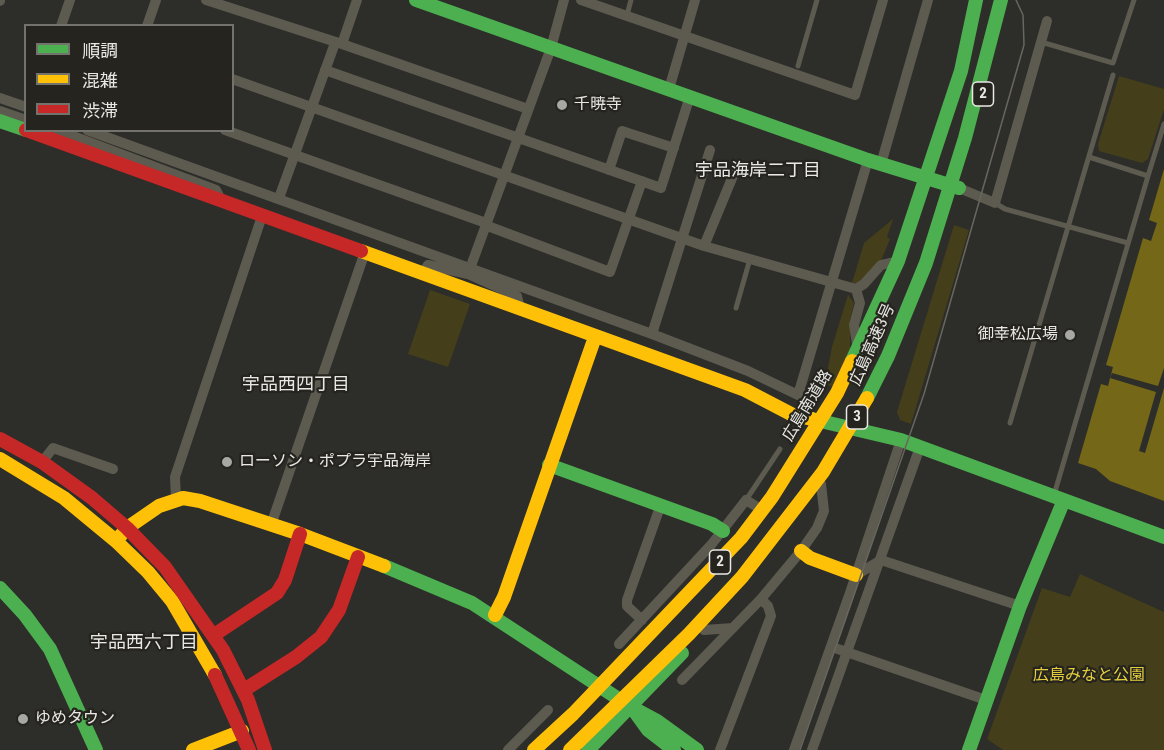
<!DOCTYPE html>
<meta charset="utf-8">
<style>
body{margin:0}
#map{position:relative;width:1164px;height:750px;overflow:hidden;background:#2d2d29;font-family:"Roboto Condensed","Noto Sans JP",sans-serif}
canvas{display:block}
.legend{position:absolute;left:24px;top:24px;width:210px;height:108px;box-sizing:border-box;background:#25241e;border:2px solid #73726d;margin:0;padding:8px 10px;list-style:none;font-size:18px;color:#e9e8e4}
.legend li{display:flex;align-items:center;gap:12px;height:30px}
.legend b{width:30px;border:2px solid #73726d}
</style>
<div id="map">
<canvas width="1164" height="750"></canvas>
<ul class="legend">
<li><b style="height:8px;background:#4caf50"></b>順調</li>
<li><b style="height:8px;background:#ffc107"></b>混雑</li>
<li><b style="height:8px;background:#c62828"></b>渋滞</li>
</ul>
</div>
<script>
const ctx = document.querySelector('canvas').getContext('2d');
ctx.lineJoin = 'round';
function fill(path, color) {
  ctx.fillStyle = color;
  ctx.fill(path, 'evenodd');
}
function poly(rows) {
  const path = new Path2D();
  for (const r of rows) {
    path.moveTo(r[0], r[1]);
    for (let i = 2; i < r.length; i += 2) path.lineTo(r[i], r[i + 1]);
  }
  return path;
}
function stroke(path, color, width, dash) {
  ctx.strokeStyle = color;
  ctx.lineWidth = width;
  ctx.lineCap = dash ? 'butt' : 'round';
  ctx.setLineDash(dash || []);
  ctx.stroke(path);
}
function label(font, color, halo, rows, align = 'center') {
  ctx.font = font + ' "Roboto Condensed","Noto Sans JP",sans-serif';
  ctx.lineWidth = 4.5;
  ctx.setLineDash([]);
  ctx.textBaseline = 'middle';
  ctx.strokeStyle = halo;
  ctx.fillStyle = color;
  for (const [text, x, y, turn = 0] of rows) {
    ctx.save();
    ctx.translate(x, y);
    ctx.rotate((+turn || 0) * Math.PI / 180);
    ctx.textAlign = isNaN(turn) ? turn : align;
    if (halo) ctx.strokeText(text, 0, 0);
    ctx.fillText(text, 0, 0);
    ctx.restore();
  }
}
const green = poly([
 [1119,76,1164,89,1164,109,1148,159,1142,163,1099,151,1098,144],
 [893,219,887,237,890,239,881,261,860,284,852,283,864,243],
 [954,225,969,230,911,424,900,420,897,412],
 [430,290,470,304,448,367,408,354],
 [848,295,854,303,850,320,850,351,832,387,825,383,832,347],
 [1080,574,1164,612,1164,750,1003,750,987,739,1042,588,1070,597]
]);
const water = poly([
 [1164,169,1164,501,1110,481,1096,469,1078,463,1101,384,1108,386,1113,367,1106,365,1143,238,1151,241,1157,223,1149,220]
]);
const pier = poly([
 [1164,368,1164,388,1145,453,1139,451,1156,392,1110,378,1112,373,1158,386]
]);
const lane = poly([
 [627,15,631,0],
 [1041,42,1113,63,1134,0],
 [798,66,817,0],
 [1148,176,1164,124],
 [995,203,1005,209,1128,243],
 [736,308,750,259],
 [1010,423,1113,75],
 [1054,495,1148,176,1089,157],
 [746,500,780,449]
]);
const street = poly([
 [206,0,342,44,528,109],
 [581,0,855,95,883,0],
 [0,1,0,0],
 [61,26,70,0],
 [147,26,156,0],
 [342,44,357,0],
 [325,70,661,188,690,96],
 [232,79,704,246,856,289],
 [669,89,695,0],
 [0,98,26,107],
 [0,111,26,120],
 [57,130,216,190,222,202],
 [87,130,652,334,748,371,798,395,868,160],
 [225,130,486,223],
 [881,164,928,0],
 [609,170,622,131,674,148],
 [959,188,995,203,1047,21],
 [279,198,335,43],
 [485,225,610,272,642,181],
 [704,246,735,171],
 [423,273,428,265,468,274,517,296,520,309],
 [468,274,551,48,564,0],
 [652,334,710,150],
 [857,344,854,325,860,303,856,289,864,284,881,265,898,261],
 [42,462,53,448,113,469],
 [176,499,175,477,262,216],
 [271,525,365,252],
 [856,575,881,560,1020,606],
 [642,620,627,606,627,600,660,507],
 [704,630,733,628],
 [619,644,711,545,746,500,762,510],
 [832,647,986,700],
 [682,680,761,599,801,551,817,528,824,511,821,484],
 [508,750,548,710],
 [720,750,771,616,768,606,761,599],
 [794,750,850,593,901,440],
 [812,750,920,447]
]);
const fast = poly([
 [416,0,868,160,959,188],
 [0,121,26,130],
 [852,361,898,261,961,71,976,0],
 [812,419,901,440,1164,537],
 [549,465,712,524,723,531],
 [384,566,472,603,631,707,657,721,697,750],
 [0,588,25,615,50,649,96,750],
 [635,712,648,730,674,750],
 [588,750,682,653],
 [969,750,1020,606,1064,500]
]);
const slow = poly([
 [361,251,745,390,793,415,812,419],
 [0,459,64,498,116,541,148,572,172,601,215,675],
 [116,541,127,528,159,506,183,498,200,501,300,534,384,566],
 [801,551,810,558,856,575],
 [495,615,504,597,595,337],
 [193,750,242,731],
 [534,750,573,714,741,538,772,497,837,393,852,361]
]);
const jam = poly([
 [26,130,361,251],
 [0,439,42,462,92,498,127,528,165,567,223,650,248,700,265,750],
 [214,635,277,593,285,580,300,534],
 [215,675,249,750],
 [244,690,296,657,321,637,339,610,358,557]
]);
const tram = poly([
 [800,750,924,394,1024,45,1023,15,1016,0]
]);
const fastBridge = poly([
 [867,398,888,356,926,263,965,138,1001,0]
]);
const slowBridge = poly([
 [570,750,689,634,742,577,823,472,867,398]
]);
const markers = [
 [562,105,6,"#a7a7a3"],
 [1070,335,6,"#a7a7a3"],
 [227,462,6,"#a7a7a3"],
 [23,719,6,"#a7a7a3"]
];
const shields = [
 [983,94,21],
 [857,417,21],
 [720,562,21]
];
const shieldNames = [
 ["2",983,94],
 ["3",857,417],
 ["2",720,562]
];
const poiNames = [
 ["千暁寺",574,105],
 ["御幸松広場",1058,335,"right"],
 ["ローソン・ポプラ宇品海岸",239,462],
 ["ゆめタウン",35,719]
];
const streetNames = [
 ["広島高速3号",873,345,-66],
 ["広島南道路",808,406,-59]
];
const parkNames = [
 ["広島みなと公園",1089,676]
];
const neighbourhoodNames = [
 ["宇品海岸二丁目",758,171],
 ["宇品西四丁目",296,385],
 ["宇品西六丁目",144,643]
];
fill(green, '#443f1a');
fill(water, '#746818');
fill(pier, '#2d2d29');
stroke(lane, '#5d5b50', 5);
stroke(street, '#5d5b50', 10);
stroke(fast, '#4caf50', 14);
stroke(slow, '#ffc107', 14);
stroke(jam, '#c62828', 14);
stroke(tram, '#68675f', 1.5);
stroke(fastBridge, '#4caf50', 14);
stroke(slowBridge, '#ffc107', 14);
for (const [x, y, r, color] of markers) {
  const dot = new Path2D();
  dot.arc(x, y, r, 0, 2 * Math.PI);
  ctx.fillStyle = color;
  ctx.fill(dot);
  stroke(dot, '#25241e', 2);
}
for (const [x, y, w] of shields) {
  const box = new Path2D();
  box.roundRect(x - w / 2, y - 12, w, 24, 4.5);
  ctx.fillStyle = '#25241e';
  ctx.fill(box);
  stroke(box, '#e9e8e4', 1.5);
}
label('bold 15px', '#e9e8e4', null, shieldNames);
label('16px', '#e9e8e4', '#25241e', poiNames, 'left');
label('16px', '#e9e8e4', '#25241e', streetNames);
label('16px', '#e5cf3c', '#25241e', parkNames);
label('18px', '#e9e8e4', '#25241e', neighbourhoodNames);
</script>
